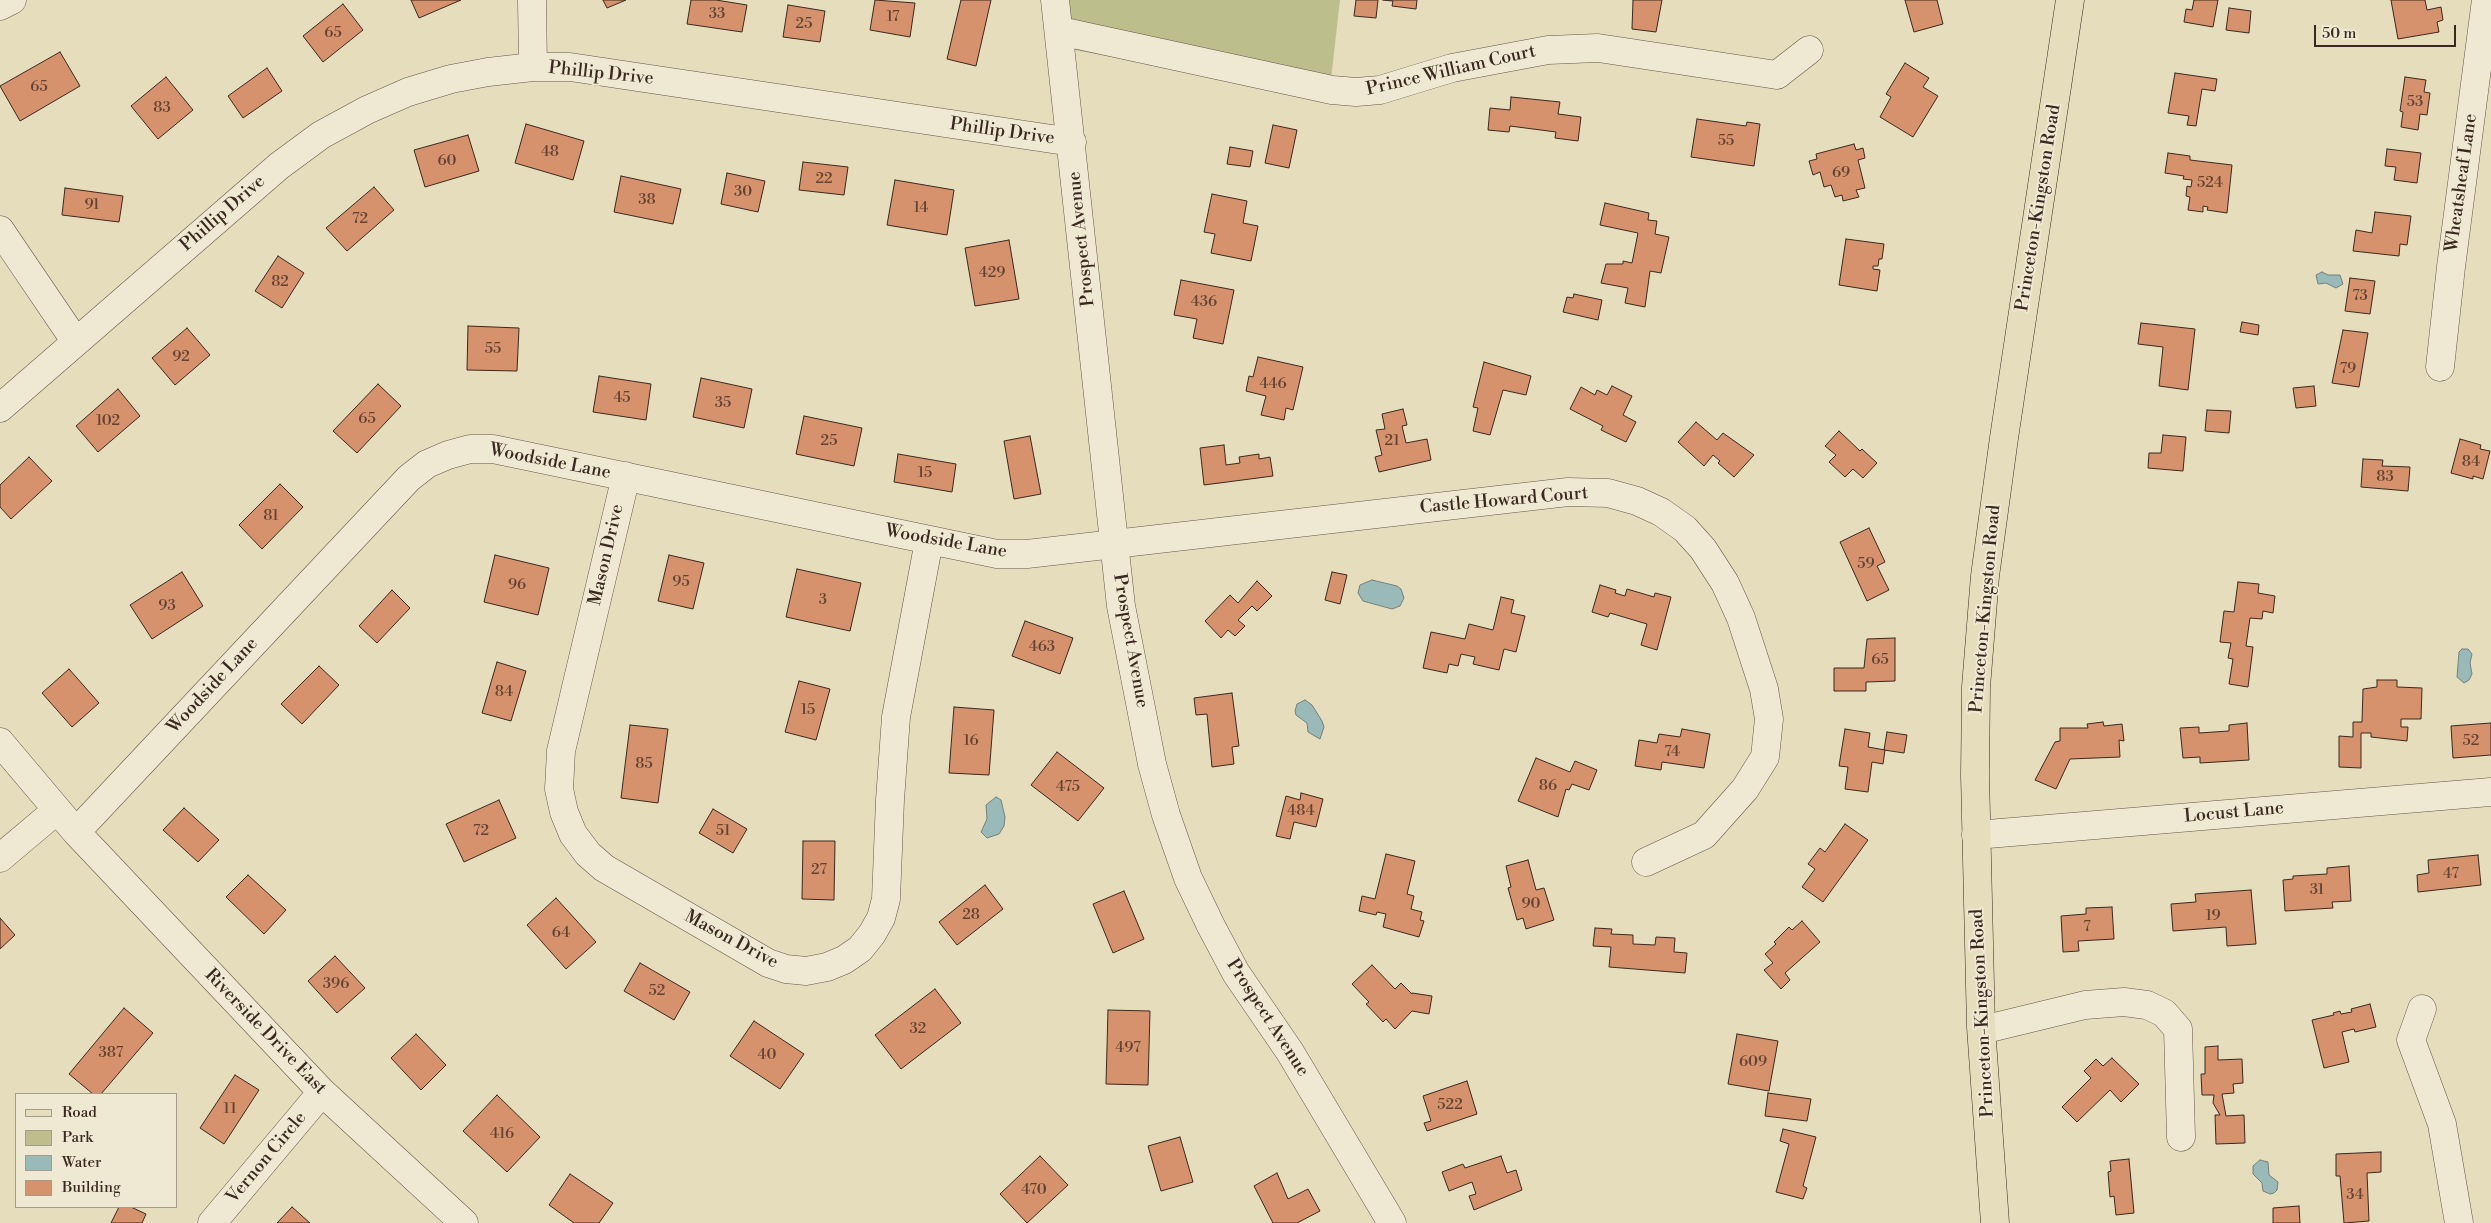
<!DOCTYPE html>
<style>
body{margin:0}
#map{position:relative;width:2491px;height:1223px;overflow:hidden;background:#e6ddbc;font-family:"Libre Bodoni",serif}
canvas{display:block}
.legend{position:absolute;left:15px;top:1093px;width:162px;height:115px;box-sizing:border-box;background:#efe9d3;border:1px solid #a79c8b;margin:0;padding:6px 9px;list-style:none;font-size:15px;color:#3b2820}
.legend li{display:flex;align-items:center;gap:10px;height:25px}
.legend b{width:25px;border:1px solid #a79c8b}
.scale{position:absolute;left:2314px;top:25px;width:142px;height:22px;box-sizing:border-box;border:2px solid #3b2820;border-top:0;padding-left:6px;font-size:15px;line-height:18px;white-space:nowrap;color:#3b2820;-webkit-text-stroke:4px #efe9d3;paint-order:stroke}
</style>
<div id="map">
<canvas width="2491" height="1223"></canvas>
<ul class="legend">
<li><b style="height:6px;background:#e6ddbc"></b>Road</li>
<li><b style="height:14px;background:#bcbf8c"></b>Park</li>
<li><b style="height:14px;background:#9ababa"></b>Water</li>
<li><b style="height:14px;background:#d5926c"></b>Building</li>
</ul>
<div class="scale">50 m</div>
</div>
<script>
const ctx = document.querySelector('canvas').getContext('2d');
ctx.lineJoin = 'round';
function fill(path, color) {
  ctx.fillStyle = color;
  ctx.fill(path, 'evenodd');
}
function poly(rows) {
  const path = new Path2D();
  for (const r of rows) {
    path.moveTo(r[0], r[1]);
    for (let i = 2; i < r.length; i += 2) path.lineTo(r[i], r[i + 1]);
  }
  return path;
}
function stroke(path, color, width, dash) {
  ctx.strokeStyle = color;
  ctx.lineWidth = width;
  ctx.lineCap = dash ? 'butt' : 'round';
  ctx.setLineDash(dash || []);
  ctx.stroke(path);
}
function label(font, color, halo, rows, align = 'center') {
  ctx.font = font + ' "Libre Bodoni",serif';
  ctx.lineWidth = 4;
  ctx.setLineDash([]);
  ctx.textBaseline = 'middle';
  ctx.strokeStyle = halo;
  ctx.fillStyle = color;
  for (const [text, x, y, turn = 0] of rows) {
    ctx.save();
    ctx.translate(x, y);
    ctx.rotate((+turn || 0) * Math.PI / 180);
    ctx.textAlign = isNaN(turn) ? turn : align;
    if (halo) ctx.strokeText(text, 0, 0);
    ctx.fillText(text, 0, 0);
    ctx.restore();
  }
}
const green = poly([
 [1051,0,1340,0,1329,97,1058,47]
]);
const water = poly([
 [2322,272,2328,275,2340,275,2343,284,2336,288,2326,283,2318,284,2316,275,2322,272],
 [1372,580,1397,586,1401,589,1404,598,1400,606,1392,609,1363,601,1358,593,1360,585,1372,580],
 [2462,649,2468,649,2472,654,2470,663,2472,674,2469,680,2464,683,2457,677,2459,652,2462,649],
 [1305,700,1312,705,1322,721,1324,727,1320,739,1308,732,1307,723,1296,715,1295,711,1297,704,1305,700],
 [996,797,1001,800,1005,817,1004,826,999,834,987,838,981,832,987,819,986,805,996,797],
 [2260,1160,2268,1162,2269,1175,2278,1182,2277,1190,2274,1193,2270,1194,2263,1191,2262,1183,2253,1174,2253,1166,2260,1160]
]);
const building = poly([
 [411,0,461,0,419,18,411,0],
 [603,0,626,0,607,8,603,0],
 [691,0,716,0,747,5,742,32,687,24,691,0],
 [875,0,915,3,910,37,870,30,875,0],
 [961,0,991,0,976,66,947,59,961,0],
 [1356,0,1378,0,1376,18,1354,16,1356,0],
 [1383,0,1417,0,1416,9,1392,6,1393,1,1383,0],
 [1633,0,1662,0,1656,32,1632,29,1633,0],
 [1905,0,1937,0,1943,24,1914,32,1905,0],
 [2194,0,2218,0,2213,27,2184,22,2186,9,2192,10,2194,0],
 [2391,0,2425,0,2427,10,2441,7,2443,20,2437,22,2439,32,2398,39,2391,0],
 [343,4,363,30,323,62,303,36,343,4],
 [788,5,825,11,820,42,783,37,788,5],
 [2229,8,2251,11,2249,33,2226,30,2229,8],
 [60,52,80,86,20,121,0,86,60,52],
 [1905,63,1929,78,1923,87,1938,96,1913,137,1880,117,1891,97,1886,94,1905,63],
 [267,68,282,91,243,118,228,96,267,68],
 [2175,73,2217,79,2215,91,2202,89,2196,126,2187,125,2189,116,2168,113,2175,73],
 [166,77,193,110,158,139,131,106,166,77],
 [2405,77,2426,80,2424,92,2430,93,2427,115,2420,114,2418,130,2401,127,2403,112,2400,111,2405,77],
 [1511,97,1560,102,1558,114,1581,117,1578,141,1555,138,1556,132,1510,126,1509,132,1488,130,1490,108,1510,110,1511,97],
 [1697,119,1746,126,1747,122,1760,124,1754,166,1691,157,1697,119],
 [526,124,584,141,573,180,515,163,526,124],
 [1273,125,1297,130,1289,168,1265,163,1273,125],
 [468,135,479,171,425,187,414,150,468,135],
 [1854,144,1856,150,1863,148,1865,158,1858,160,1865,188,1856,190,1859,197,1843,201,1842,195,1835,197,1831,185,1824,187,1820,172,1813,175,1809,161,1817,159,1816,154,1854,144],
 [1230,147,1253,151,1250,167,1227,164,1230,147],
 [2387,149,2421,153,2417,183,2394,180,2396,167,2385,166,2387,149],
 [2168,153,2190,156,2190,160,2232,165,2227,213,2207,210,2208,207,2203,206,2203,212,2188,210,2190,197,2186,196,2187,186,2191,187,2192,180,2183,179,2184,176,2165,173,2168,153],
 [803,162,848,167,844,195,799,190,803,162],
 [727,173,765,181,758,212,721,204,727,173],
 [621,176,681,189,673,224,614,212,621,176],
 [895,180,954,190,947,235,887,225,895,180],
 [374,187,394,210,347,251,326,228,374,187],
 [65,188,123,196,119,222,62,215,65,188],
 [1212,194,1247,201,1243,223,1258,226,1251,261,1211,253,1215,234,1204,232,1212,194],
 [1605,203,1649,213,1648,220,1657,221,1655,234,1669,237,1661,273,1650,271,1645,307,1625,303,1628,288,1601,283,1606,264,1623,264,1623,261,1632,263,1638,233,1600,225,1605,203],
 [2375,212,2411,216,2407,245,2400,244,2399,256,2353,251,2356,230,2372,233,2375,212],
 [1846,239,1884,244,1882,259,1879,259,1878,266,1873,266,1873,269,1880,270,1877,291,1839,285,1846,239],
 [1009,240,1019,299,975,306,965,248,1009,240],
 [278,256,304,273,282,308,255,291,278,256],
 [2350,278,2375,281,2370,314,2345,311,2350,278],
 [1181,280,1234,290,1223,344,1193,338,1197,319,1174,315,1181,280],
 [1574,294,1602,300,1598,320,1563,312,1567,297,1573,298,1574,294],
 [2242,322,2259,325,2258,335,2240,332,2242,322],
 [2141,323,2195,329,2188,390,2159,386,2163,347,2138,344,2141,323],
 [468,326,519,328,517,371,467,370,468,326],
 [187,328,210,355,175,385,152,358,187,328],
 [2343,330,2368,333,2359,387,2332,383,2343,330],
 [1258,357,1303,367,1293,410,1286,408,1284,420,1261,415,1266,396,1246,391,1249,376,1253,377,1258,357],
 [1484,362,1531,376,1526,395,1503,390,1490,435,1473,431,1478,408,1473,407,1484,362],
 [599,376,651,384,646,420,593,412,599,376],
 [701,378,752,389,744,428,693,417,701,378],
 [378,384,401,406,357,453,333,431,378,384],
 [1612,386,1632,396,1623,415,1636,422,1626,442,1601,430,1603,426,1570,409,1581,387,1595,395,1597,390,1607,395,1612,386],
 [2314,386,2316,406,2296,408,2293,388,2314,386],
 [118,389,140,416,98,452,76,426,118,389],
 [1403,409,1407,425,1402,426,1406,443,1427,439,1431,460,1379,472,1375,457,1382,455,1376,430,1385,429,1382,414,1403,409],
 [2207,410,2231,411,2229,433,2205,431,2207,410],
 [804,416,862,428,854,466,796,454,804,416],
 [1696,422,1717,440,1723,433,1754,455,1734,477,1718,463,1720,461,1713,455,1704,466,1678,442,1696,422],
 [1839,431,1860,451,1862,449,1877,463,1863,478,1853,469,1845,477,1829,462,1836,455,1825,446,1839,431],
 [2163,435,2186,437,2183,471,2148,468,2149,453,2161,453,2163,435],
 [1030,436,1041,494,1014,499,1004,441,1030,436],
 [2460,439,2481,445,2480,449,2490,451,2483,479,2473,476,2473,479,2451,473,2460,439],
 [1224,445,1226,465,1240,463,1239,457,1259,454,1259,459,1270,457,1273,476,1204,485,1200,448,1224,445],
 [898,454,956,464,952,492,894,482,898,454],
 [29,457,52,481,11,519,0,507,0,485,29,457],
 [2363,459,2383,460,2382,466,2410,467,2408,491,2361,487,2363,459],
 [280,484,303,507,262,549,239,525,280,484],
 [1869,528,1885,562,1877,566,1889,590,1867,601,1840,542,1869,528],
 [495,555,549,568,538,615,484,602,495,555],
 [669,555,704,563,693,609,658,601,669,555],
 [797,569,861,583,850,631,786,617,797,569],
 [182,572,203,606,152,639,130,605,182,572],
 [1332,572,1347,575,1340,604,1325,600,1332,572],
 [1257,581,1272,596,1257,611,1252,606,1238,620,1245,626,1235,636,1228,630,1221,638,1205,621,1230,595,1238,603,1257,581],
 [2238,582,2259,584,2258,593,2275,596,2273,613,2263,611,2262,619,2250,618,2246,646,2253,647,2248,687,2229,684,2233,659,2228,658,2231,643,2220,642,2224,611,2234,612,2238,582],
 [1600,585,1616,590,1615,593,1625,596,1627,589,1654,597,1655,593,1671,597,1657,650,1641,645,1647,624,1610,613,1608,617,1592,612,1600,585],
 [392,590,410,608,377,643,359,626,392,590],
 [1501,597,1514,600,1511,613,1525,616,1516,652,1504,649,1499,670,1473,664,1475,657,1461,654,1458,666,1449,664,1447,673,1423,668,1431,632,1465,639,1469,624,1493,630,1501,597],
 [1025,621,1073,638,1060,674,1012,656,1025,621],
 [1895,638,1895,681,1866,682,1866,691,1834,691,1834,668,1864,668,1867,639,1895,638],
 [497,662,526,671,511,721,482,713,497,662],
 [319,666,339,685,302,724,281,704,319,666],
 [69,669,99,703,72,727,42,693,69,669],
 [2377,680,2397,680,2397,687,2422,688,2421,719,2401,719,2401,727,2408,727,2407,741,2371,737,2371,733,2361,733,2361,768,2339,767,2339,736,2353,737,2353,722,2362,722,2363,689,2377,687,2377,680],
 [799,681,830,689,816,740,785,732,799,681],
 [1232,693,1239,746,1232,747,1234,764,1212,767,1207,714,1196,715,1194,698,1232,693],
 [954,707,994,710,989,775,949,773,954,707],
 [2103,722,2104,726,2122,724,2124,741,2119,740,2120,757,2070,759,2056,789,2035,780,2055,742,2060,741,2060,728,2088,728,2087,724,2103,722],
 [2247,723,2249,760,2200,763,2200,757,2183,758,2180,728,2199,727,2199,733,2229,731,2229,725,2247,723],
 [2491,723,2491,755,2453,758,2451,726,2491,723],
 [630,725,668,729,658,803,621,798,630,725],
 [1682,729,1710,734,1704,768,1662,762,1661,770,1635,766,1639,740,1657,743,1659,734,1680,737,1682,729],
 [1845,729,1870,733,1868,747,1885,750,1883,764,1872,762,1868,792,1845,789,1848,767,1839,766,1845,729],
 [1887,732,1907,735,1904,753,1884,750,1887,732],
 [1057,752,1104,788,1078,821,1031,785,1057,752],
 [1536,758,1570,772,1575,761,1597,770,1589,790,1572,784,1569,790,1566,789,1558,817,1518,801,1536,758],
 [1301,793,1323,799,1316,827,1294,822,1290,839,1276,836,1286,796,1300,800,1301,793],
 [499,800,516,838,464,862,446,824,499,800],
 [184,808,219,840,198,862,163,830,184,808],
 [713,809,747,829,733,853,699,833,713,809],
 [1845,824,1868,840,1823,902,1802,887,1815,869,1808,864,1820,848,1825,852,1845,824],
 [803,841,835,841,834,900,802,899,803,841],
 [1386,854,1415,861,1407,894,1414,896,1411,909,1422,912,1420,920,1424,921,1419,937,1383,927,1386,914,1377,912,1376,915,1359,911,1362,896,1375,899,1386,854],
 [2478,855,2481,885,2418,892,2417,875,2429,873,2428,860,2478,855],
 [1528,860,1536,890,1544,888,1554,920,1526,929,1523,918,1517,920,1508,888,1511,887,1506,866,1528,860],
 [2349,866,2351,901,2332,902,2333,908,2285,911,2283,880,2293,879,2293,876,2327,874,2327,868,2349,866],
 [248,875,286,910,264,934,226,897,248,875],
 [985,885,1003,909,957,945,939,922,985,885],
 [2251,890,2256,944,2227,946,2226,927,2173,931,2171,904,2196,902,2195,894,2251,890],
 [1124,891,1144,939,1113,953,1093,904,1124,891],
 [556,898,596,942,566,969,527,925,556,898],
 [2112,907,2114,939,2078,941,2079,951,2063,952,2061,916,2086,914,2086,908,2112,907],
 [0,918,15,935,0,949,0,918],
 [1802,921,1820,942,1785,973,1790,980,1781,989,1764,970,1773,963,1765,954,1776,944,1774,942,1789,927,1792,930,1802,921],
 [1595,928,1612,929,1611,934,1633,935,1633,944,1655,945,1656,937,1675,938,1674,952,1687,953,1685,973,1609,967,1611,947,1593,946,1595,928],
 [335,956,365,988,337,1013,308,981,335,956],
 [640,963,690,992,674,1020,624,991,640,963],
 [1372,965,1395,989,1401,983,1412,994,1412,993,1432,996,1429,1014,1412,1011,1395,1029,1386,1019,1383,1022,1366,1004,1369,1002,1352,984,1372,965],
 [935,989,961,1023,901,1069,875,1035,935,989],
 [2370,1004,2376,1027,2355,1032,2354,1029,2342,1032,2349,1062,2324,1068,2312,1020,2334,1015,2333,1013,2340,1011,2341,1014,2352,1012,2351,1009,2370,1004],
 [124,1008,153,1033,101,1094,93,1094,69,1074,124,1008],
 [1108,1010,1150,1011,1148,1085,1106,1084,1108,1010],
 [754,1021,804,1054,780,1089,730,1056,754,1021],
 [416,1034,446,1065,421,1090,391,1058,416,1034],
 [1737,1034,1778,1041,1769,1091,1728,1084,1737,1034],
 [2218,1046,2218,1060,2242,1059,2243,1083,2233,1084,2234,1093,2222,1094,2226,1116,2244,1115,2245,1143,2216,1144,2215,1115,2220,1115,2213,1103,2214,1095,2202,1095,2201,1074,2205,1074,2205,1047,2218,1046],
 [2112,1058,2139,1084,2121,1102,2110,1090,2077,1122,2062,1107,2091,1078,2084,1071,2096,1059,2103,1066,2112,1058],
 [235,1075,259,1090,224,1144,200,1128,235,1075],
 [1467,1081,1477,1114,1427,1131,1424,1123,1431,1121,1423,1096,1467,1081],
 [1768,1093,1811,1099,1807,1121,1765,1116,1768,1093],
 [497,1095,540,1137,507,1172,463,1131,497,1095],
 [1783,1129,1816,1137,1803,1186,1807,1188,1803,1199,1776,1192,1789,1144,1780,1141,1783,1129],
 [1180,1137,1193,1182,1161,1191,1148,1146,1180,1137],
 [2381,1152,2381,1172,2367,1173,2369,1221,2344,1223,2340,1176,2336,1176,2336,1154,2381,1152],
 [1040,1156,1068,1185,1027,1223,1000,1194,1040,1156],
 [1501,1156,1507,1173,1516,1170,1522,1190,1474,1210,1469,1196,1476,1194,1472,1182,1449,1191,1442,1172,1463,1164,1465,1168,1501,1156],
 [2129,1159,2134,1213,2116,1215,2114,1196,2110,1197,2108,1172,2111,1171,2110,1161,2129,1159],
 [1277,1173,1288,1199,1308,1189,1320,1211,1297,1223,1273,1223,1254,1186,1277,1173],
 [570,1174,613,1203,599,1223,574,1223,549,1205,570,1174],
 [2299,1206,2300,1223,2273,1223,2273,1208,2299,1206],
 [119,1207,131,1207,146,1214,142,1223,111,1223,119,1207],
 [292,1207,310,1223,277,1223,292,1207]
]);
const minor = poly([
 [532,0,533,67],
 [1055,0,1121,606,1152,764,1166,815,1188,878,1211,926,1236,973,1290,1052,1392,1223],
 [0,6,12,0],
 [1060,31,1332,90,1356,92,1380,90,1452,68,1548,50,1598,48,1777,75,1809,50],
 [0,230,76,342],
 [2440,367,2451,267,2486,0],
 [0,408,279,166,321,135,367,110,408,92,451,79,488,72,533,67,570,67,1072,142],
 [626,476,561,751,559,789,564,812,573,834,588,854,604,868,768,963,786,969,806,971,827,967,844,960,860,949,872,934,881,918,886,899,890,800,896,717,929,541],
 [0,742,76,832,322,1092,464,1223],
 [76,832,409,478,427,464,448,455,470,449,493,449,997,554,1027,554,1568,492,1608,493,1637,501,1661,512,1685,529,1703,549,1725,583,1741,618,1753,655,1764,689,1769,719,1765,757,1745,789,1704,835,1646,862],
 [1976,835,2491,792],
 [0,858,57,810],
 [2422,1009,2411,1040,2442,1124,2459,1223],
 [1982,1030,2085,1005,2124,1002,2147,1005,2164,1013,2178,1029,2181,1137],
 [212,1223,322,1092]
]);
const major = poly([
 [1995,1223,1981,1027,1975,775,1976,687,1985,576,2004,438,2070,0]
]);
const numberNames = [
 ["33",717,14],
 ["17",893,17],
 ["25",804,24],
 ["65",333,33],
 ["65",39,87],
 ["53",2415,102],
 ["83",162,108],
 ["55",1726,141],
 ["48",550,152],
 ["60",447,161],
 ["69",1841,173],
 ["22",824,179],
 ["524",2210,183],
 ["30",743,192],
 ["38",647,200],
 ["91",92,205],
 ["14",921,208],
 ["72",360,219],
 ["429",992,273],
 ["82",280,282],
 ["73",2360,296],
 ["436",1204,302],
 ["55",493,349],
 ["92",181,357],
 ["79",2348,369],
 ["446",1273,384],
 ["45",622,398],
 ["35",723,403],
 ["65",367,419],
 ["102",108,421],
 ["25",829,441],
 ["21",1392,441],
 ["84",2471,462],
 ["15",925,473],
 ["83",2385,477],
 ["81",271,516],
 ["59",1866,564],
 ["95",681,582],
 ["96",517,585],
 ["3",823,600],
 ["93",167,606],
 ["463",1042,647],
 ["65",1880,660],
 ["84",504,692],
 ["15",808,710],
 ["16",971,741],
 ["52",2471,741],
 ["74",1672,752],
 ["85",644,764],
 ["86",1548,786],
 ["475",1068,787],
 ["484",1301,811],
 ["72",481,831],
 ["51",723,831],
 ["27",819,870],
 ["47",2451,874],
 ["31",2317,890],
 ["90",1531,904],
 ["28",971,915],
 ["19",2213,916],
 ["7",2087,927],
 ["64",561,933],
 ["396",336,984],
 ["52",657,991],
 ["32",918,1029],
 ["497",1128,1048],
 ["387",111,1053],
 ["40",767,1055],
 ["609",1753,1062],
 ["522",1450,1105],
 ["11",230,1109],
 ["416",502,1134],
 ["470",1034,1190],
 ["34",2355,1195]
];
const streetNames = [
 ["Prince William Court",1451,71,-13],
 ["Phillip Drive",601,74,6],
 ["Phillip Drive",1002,132,8],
 ["Wheatsheaf Lane",2462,183,-82],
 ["Princeton-Kingston Road",2039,208,-81],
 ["Phillip Drive",223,214,-41],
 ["Prospect Avenue",1082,239,-96],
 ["Woodside Lane",550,462,11],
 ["Castle Howard Court",1504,501,-5],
 ["Woodside Lane",946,542,10],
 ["Mason Drive",607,555,-77],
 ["Princeton-Kingston Road",1986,609,-85],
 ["Prospect Avenue",1130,641,80],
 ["Woodside Lane",213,686,-47],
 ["Locust Lane",2234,813,-5],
 ["Mason Drive",731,940,28],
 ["Princeton-Kingston Road",1983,1013,-93],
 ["Prospect Avenue",1267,1018,57],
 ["Riverside Drive East",265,1032,46],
 ["Vernon Circle",267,1158,-50]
];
fill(green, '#bcbf8c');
fill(water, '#9ababa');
stroke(water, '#74807c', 1);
fill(building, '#d5926c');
stroke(building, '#3b2820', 1);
stroke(minor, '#665547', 29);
stroke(major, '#3b2820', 29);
stroke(minor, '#efe9d3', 28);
stroke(major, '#e6ddbc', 28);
label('15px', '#624233', null, numberNames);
label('18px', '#3b2820', '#efe9d3', streetNames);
</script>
